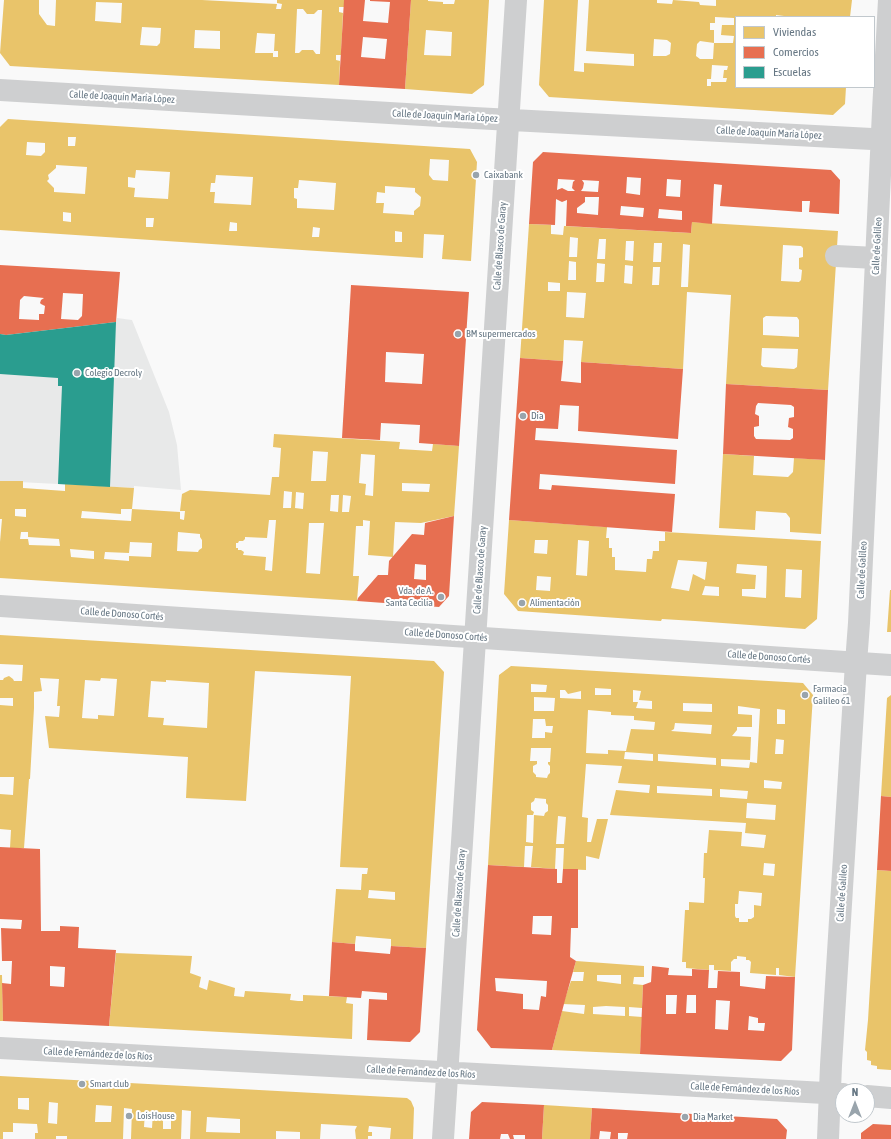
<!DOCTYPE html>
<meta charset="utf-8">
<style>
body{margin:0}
#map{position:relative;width:891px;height:1139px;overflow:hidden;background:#f9f9f9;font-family:"Asap Condensed",sans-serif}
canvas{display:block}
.legend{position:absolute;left:735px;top:16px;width:140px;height:72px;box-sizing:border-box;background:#fff;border:1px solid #c1c8cd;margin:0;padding:5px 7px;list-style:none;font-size:12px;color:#657683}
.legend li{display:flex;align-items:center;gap:8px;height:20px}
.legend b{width:20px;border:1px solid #c1c8cd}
.north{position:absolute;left:835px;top:1083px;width:40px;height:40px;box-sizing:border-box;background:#fff;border:1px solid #c1c8cd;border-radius:50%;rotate:0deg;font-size:11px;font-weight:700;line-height:16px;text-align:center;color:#657683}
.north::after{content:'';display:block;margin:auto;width:14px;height:18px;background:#99a4ac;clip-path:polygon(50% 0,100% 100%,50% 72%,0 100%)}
</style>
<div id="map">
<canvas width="891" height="1139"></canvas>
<ul class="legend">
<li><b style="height:11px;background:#e9c46a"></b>Viviendas</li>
<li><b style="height:11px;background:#e76f51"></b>Comercios</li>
<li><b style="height:11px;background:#2a9d8f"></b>Escuelas</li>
</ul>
<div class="north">N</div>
</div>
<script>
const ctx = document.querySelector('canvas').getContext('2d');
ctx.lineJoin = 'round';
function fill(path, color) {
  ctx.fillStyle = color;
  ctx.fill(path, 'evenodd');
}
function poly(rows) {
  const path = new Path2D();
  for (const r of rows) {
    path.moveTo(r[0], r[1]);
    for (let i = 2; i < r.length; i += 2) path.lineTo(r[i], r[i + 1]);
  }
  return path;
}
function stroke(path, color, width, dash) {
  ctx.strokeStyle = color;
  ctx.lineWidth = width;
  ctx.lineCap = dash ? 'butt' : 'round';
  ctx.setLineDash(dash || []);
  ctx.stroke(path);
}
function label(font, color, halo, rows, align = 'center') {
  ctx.font = font + ' "Asap Condensed",sans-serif';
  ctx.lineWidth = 4;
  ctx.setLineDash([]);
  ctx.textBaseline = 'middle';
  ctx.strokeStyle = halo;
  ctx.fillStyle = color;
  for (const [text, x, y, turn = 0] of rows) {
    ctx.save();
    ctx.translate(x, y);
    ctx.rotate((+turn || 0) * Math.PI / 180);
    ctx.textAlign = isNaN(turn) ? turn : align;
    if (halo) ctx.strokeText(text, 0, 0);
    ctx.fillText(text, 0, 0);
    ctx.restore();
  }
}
const built = poly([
 [117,318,132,320,169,412,177,445,181,490,134,486,134,488,0,481,0,334,6,335,116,322]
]);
const homes = poly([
 [4,0,39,0,39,14,47,25,55,26,56,0,202,0,277,4,276,9,281,9,282,4,277,3,277,0,344,0,344,7,339,7,339,12,343,13,341,55,336,55,336,60,340,61,339,85,10,66,0,53],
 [96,2,122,3,121,23,95,21],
 [297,9,303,9,307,14,314,14,318,10,322,10,320,54,316,54,313,50,302,50,299,53,295,53],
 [142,27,161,28,160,43,157,46,140,45],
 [195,30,220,31,220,49,194,48],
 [257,33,275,34,274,51,278,51,278,57,273,57,273,53,255,53],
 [411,0,428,0,428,1,443,2,443,4,454,4,455,0,489,0,484,85,472,94,405,89],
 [426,30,452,32,451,56,424,55],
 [544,0,578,0,574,71,584,72,584,63,634,66,634,54,586,51,589,0,657,0,657,3,672,4,673,0,699,2,700,5,716,6,716,0,852,0,850,17,784,17,784,16,776,15,776,17,736,17,736,87,846,87,845,104,833,115,549,97,539,85],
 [715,17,734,18,734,25,722,25,721,35,734,36,733,43,714,43,714,30,710,30,710,23,715,23],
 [654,39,667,40,671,43,670,54,666,56,653,56],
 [700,41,714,43,713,59,700,59,696,56,697,44],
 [712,65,728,66,727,70,724,70,723,78,727,78,726,82,711,82,711,86,707,86,707,79,711,79],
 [8,119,470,149,477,162,471,261,442,259,444,235,424,234,423,258,0,230,0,127],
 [68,137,76,137,75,146,68,146],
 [27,142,45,143,45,152,41,156,26,155],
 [430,159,449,160,448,181,433,180,429,175],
 [56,165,87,167,85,194,54,192,54,188,47,181,49,179,48,175,56,168],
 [136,170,170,172,168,199,134,197,135,188,128,187,128,177,135,178],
 [216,175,253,177,251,205,214,203,215,192,210,192,211,183,215,183],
 [299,180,336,183,334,210,297,208,297,199,294,198,294,188,298,188],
 [385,186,415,188,415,192,421,197,420,206,414,211,414,215,383,213,384,203,376,203,377,192,385,193],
 [63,212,71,213,71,222,63,221],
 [146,218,154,218,153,227,146,227],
 [230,222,237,223,237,231,229,231],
 [313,227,320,228,319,237,312,237],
 [395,231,402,232,402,242,395,242],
 [692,222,838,231,828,390,726,384,731,295,687,292,683,369,581,362,583,341,564,340,563,361,520,358,529,224,551,225,551,234,563,235,564,226,691,233],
 [570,237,578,238,577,257,569,257],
 [599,239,606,239,605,259,597,259],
 [626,241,634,241,633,261,625,260],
 [654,243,662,243,661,262,653,262],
 [683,244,690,245,688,287,681,287],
 [783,245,801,246,803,248,803,257,799,258,799,269,802,270,801,280,799,282,781,281],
 [569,261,576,262,576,280,568,280],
 [597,263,605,264,604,282,596,282],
 [625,265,633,266,632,284,624,283],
 [653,267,660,267,659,285,652,285],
 [548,282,560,283,560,291,548,291],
 [567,292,586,293,584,318,566,317],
 [766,316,797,317,799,320,799,337,763,335,763,318],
 [762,348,798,349,797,367,794,369,763,367,761,365],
 [274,434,400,442,399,449,432,451,433,444,459,446,454,516,421,523,395,522,393,557,368,555,370,521,363,520,363,526,356,526,353,576,359,576,357,601,0,578,0,542,2,519,0,519,0,481,23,481,23,488,65,491,65,484,134,488,132,509,121,509,121,514,82,511,81,518,131,521,132,509,180,512,180,519,184,520,185,511,180,511,182,494,190,490,270,495,272,477,279,477,281,448,273,447],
 [313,451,328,452,326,481,311,481],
 [361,454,375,455,373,496,365,495,366,484,359,483],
 [402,483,430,484,429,492,402,491],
 [284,491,292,492,291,508,283,508],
 [296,492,304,493,303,509,295,508],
 [331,495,339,495,338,512,330,511],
 [343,495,351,496,349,512,342,512],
 [15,509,26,509,26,517,15,516],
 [269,520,276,520,272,571,265,570,266,557,243,555,244,552,241,550,238,550,238,548,236,548,236,543,238,543,239,541,243,541,245,539,245,537,267,538],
 [309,523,324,523,320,574,306,573],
 [21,532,28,532,28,537,59,539,60,546,29,545,28,539,20,539],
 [178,532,200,534,200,537,202,540,202,548,199,550,198,552,177,551],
 [130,542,152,543,151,557,129,556,129,561,104,559,105,552,129,553],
 [70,549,94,551,94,559,71,557],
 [723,454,754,456,753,475,788,477,793,472,794,458,825,460,821,534,790,532,790,518,786,513,756,511,755,530,719,528],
 [509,520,607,527,606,538,609,538,609,548,612,548,612,557,615,557,615,570,646,572,647,559,652,559,653,551,659,551,659,541,665,541,665,532,821,541,817,619,805,629,695,621,662,619,661,621,518,611,504,594],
 [535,540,548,540,547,554,534,553],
 [578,540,589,541,587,576,576,575],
 [678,560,707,562,705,580,693,574,689,591,671,588],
 [737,564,767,566,766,598,742,596,742,589,755,589,756,575,736,573],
 [786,569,802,570,801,598,785,597],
 [537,576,551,577,550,591,536,590],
 [705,586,719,587,719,596,702,595],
 [890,590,891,590,891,632,887,632],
 [0,635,434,661,444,672,426,948,391,946,391,939,356,936,355,944,332,942,336,889,361,890,362,874,367,874,368,868,340,867,351,676,255,671,246,801,186,798,188,757,49,748,45,716,59,717,60,706,57,706,59,679,40,678,42,691,34,692,34,708,30,779,29,779,24,848,10,848,11,830,0,829,0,794,13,795,14,777,0,777,0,705,13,706,13,698,0,698,0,680,3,680,4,678,9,676,13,679,14,681,22,681,23,665,0,664],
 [101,678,117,679,114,716,98,715,98,719,82,718,85,680,100,681],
 [166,680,209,683,207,728,163,725,164,718,148,717,151,681,166,682],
 [369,890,395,892,395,900,368,898],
 [511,666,803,683,813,695,795,977,779,975,779,968,776,968,776,975,750,973,751,962,749,960,746,960,746,957,737,956,737,959,734,959,731,962,731,971,714,970,714,965,709,965,709,970,686,968,686,962,682,962,685,910,689,910,689,902,704,903,705,878,703,878,704,853,707,853,709,830,742,832,741,846,764,848,766,835,745,833,746,823,610,815,616,790,649,793,650,785,618,783,622,766,586,764,582,817,588,818,587,842,591,842,597,819,608,819,599,859,586,856,586,870,563,869,564,848,556,848,555,869,531,867,533,846,525,846,524,867,488,865,499,675],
 [531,684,547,685,546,692,531,692],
 [595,688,611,689,611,695,595,695],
 [560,690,565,690,568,694,581,691,581,699,560,698],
 [633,690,641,691,639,700,652,701,652,709,636,708,638,702,633,702],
 [534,697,555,698,554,711,534,711],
 [683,703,712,704,712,712,683,711],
 [738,706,760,709,757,763,750,762,749,768,721,766,721,759,750,760,751,737,732,736,737,730,737,727,752,727,752,715,738,714],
 [777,709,785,710,785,724,777,724],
 [588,710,611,712,611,715,634,716,634,720,655,722,654,730,631,729,626,751,608,750,608,754,586,753],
 [533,719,545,719,546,726,553,726,552,733,545,732,545,738,532,738],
 [675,723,712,725,711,734,671,731,674,729],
 [776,739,784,740,783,754,775,754],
 [531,748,551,748,550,762,548,762,548,764,550,766,550,773,548,775,547,778,536,777,536,775,533,772,533,766,537,764,537,761,530,761],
 [625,752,653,754,653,761,624,759],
 [658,754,716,758,716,765,658,761],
 [764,780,782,782,781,789,764,788],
 [657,786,712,789,712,796,657,793],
 [720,789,748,791,747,799,720,797],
 [535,798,546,799,546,803,548,805,548,811,545,813,544,816,534,815,533,843,526,842,527,815,533,815,534,812,531,810,531,803,534,801],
 [747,803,776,805,775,820,746,818],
 [558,816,566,817,564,844,556,844],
 [764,863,775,864,774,876,763,875],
 [739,891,762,893,761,906,754,905,754,917,751,919,748,919,748,922,739,922,739,918,736,918,735,916,735,904,738,904],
 [891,695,891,797,881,796,887,698],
 [877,870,891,871,891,1070,877,1069,877,1066,871,1065,871,1061,867,1060,867,1052,865,1050,868,1020],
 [116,953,192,956,190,973,201,977,199,987,207,990,209,980,235,988,234,996,244,997,245,991,291,994,290,1000,298,1001,303,1001,303,995,347,997,346,1003,353,1004,352,1039,109,1026],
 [576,961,644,966,644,977,634,977,633,984,643,985,642,1008,629,1007,629,1016,642,1017,640,1054,552,1050,562,1011,584,1014,585,1005,563,1004,571,981,583,981,584,972,573,972],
 [597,975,621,975,621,984,597,981],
 [606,1006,625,1007,625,1016,593,1014,593,1007],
 [0,975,2,975,3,1021,0,1021],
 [0,1076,407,1098,411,1101,414,1108,413,1139,390,1139,391,1128,369,1126,368,1132,372,1132,372,1136,368,1136,368,1139,356,1139,355,1130,357,1126,321,1124,320,1139,300,1139,300,1132,276,1131,276,1139,190,1139,191,1111,182,1110,181,1139,131,1139,132,1109,124,1108,123,1139,67,1139,67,1136,56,1136,56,1139,35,1139,35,1133,38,1133,37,1124,13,1123,13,1132,3,1132,3,1139,0,1139],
 [18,1098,29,1098,29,1110,18,1109],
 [49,1102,58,1103,57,1124,48,1123],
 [96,1105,112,1106,111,1122,95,1122],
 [145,1111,153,1112,152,1128,144,1127],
 [163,1112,171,1112,171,1129,163,1129],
 [207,1117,240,1119,240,1133,206,1132],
 [544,1105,592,1108,590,1139,542,1139]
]);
const shops = poly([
 [344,0,365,0,363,21,388,23,390,2,370,1,370,0,411,0,405,89,339,85],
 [363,37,387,39,385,59,361,57],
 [543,152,831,170,840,180,839,214,809,212,810,201,802,201,802,212,720,206,722,185,714,184,712,224,692,222,691,233,566,226,567,200,562,202,556,199,555,225,529,224,533,162],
 [627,177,641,178,640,195,626,193],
 [558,179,575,180,573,182,572,188,575,191,568,191,562,188,557,190],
 [667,179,681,180,680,197,666,196],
 [582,180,599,181,598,192,581,191,583,188,584,183],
 [585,197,599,197,598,215,577,213,577,208,585,202],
 [621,206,644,208,643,217,620,215],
 [659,209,682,211,682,220,658,218],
 [0,265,120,272,116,322,6,335,0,334],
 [63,293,83,294,82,316,78,320,61,319],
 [24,296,44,298,41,300,40,303,41,304,45,306,44,314,39,314,39,320,19,319,20,300],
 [351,285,469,292,459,446,419,443,420,425,381,423,380,440,342,438],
 [386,352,424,354,422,384,385,382],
 [520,358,563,361,561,381,581,383,581,362,683,369,678,439,578,431,579,406,560,405,558,429,536,428,535,440,677,450,675,484,540,474,539,489,551,490,552,485,675,494,672,532,509,520],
 [726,384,828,390,825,460,723,454],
 [758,403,791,405,794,407,794,417,789,418,788,427,793,429,793,438,790,440,756,439,754,436,754,427,759,426,759,416,755,414,756,406],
 [454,516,449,596,439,607,357,601,358,598,378,575,388,575,389,561,412,534,424,535,425,523],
 [415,564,426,565,426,580,414,579],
 [881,796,891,797,891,871,877,870],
 [0,847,40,849,41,931,60,931,60,926,79,927,78,948,116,950,109,1026,3,1021,2,983,11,984,12,961,2,961,1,928,21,929,22,920,0,919],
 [50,966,65,967,64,987,50,986],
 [488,865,557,869,557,883,562,883,563,869,578,869,578,928,571,928,570,957,576,961,565,1000,552,1050,491,1048,477,1030],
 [533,916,552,916,551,935,532,934],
 [495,978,547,981,546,997,541,996,539,1010,523,1009,523,994,496,991],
 [332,942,355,944,355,951,390,954,391,946,426,948,420,1032,410,1042,367,1040,369,999,387,1000,387,993,362,991,361,998,329,996],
 [652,966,669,968,668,975,692,976,692,969,709,970,708,988,717,988,718,971,740,972,740,986,765,989,766,976,795,977,792,1050,781,1061,640,1054,643,985,651,982],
 [666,995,677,995,676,1014,666,1014],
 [687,995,696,995,696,1013,686,1013],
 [716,1000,730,1001,728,1030,715,1029],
 [749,1016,758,1018,758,1023,765,1023,764,1031,748,1030],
 [482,1102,544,1105,542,1139,525,1139,525,1135,513,1135,514,1139,510,1139,508,1134,501,1134,500,1139,469,1139,471,1112],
 [592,1108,777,1119,787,1130,786,1139,627,1139,628,1133,618,1133,618,1139,610,1139,611,1132,600,1131,599,1139,590,1139],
 [873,1124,891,1125,891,1139,861,1139,861,1133]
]);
const schools = poly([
 [116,322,110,487,58,484,62,386,58,386,58,378,0,374,0,334,6,335]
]);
const minor = poly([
 [0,90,474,118,891,140],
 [836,256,876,258],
 [0,606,891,665],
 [0,1048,843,1094],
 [867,1096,891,1098],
 [443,1139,516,0],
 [828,1139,831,1065,856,663,859,623,883,111,889,0]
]);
const markers = [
 [476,175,4,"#99a4ac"],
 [458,334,4,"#99a4ac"],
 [77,373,4,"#99a4ac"],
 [523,416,4,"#99a4ac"],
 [441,597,4,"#99a4ac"],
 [522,603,4,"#99a4ac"],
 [805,695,4,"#99a4ac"],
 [82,1084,4,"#99a4ac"],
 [129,1116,4,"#99a4ac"],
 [685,1117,4,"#99a4ac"]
];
const streetNames = [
 ["Calle de Joaquín María López",122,97,3],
 ["Calle de Joaquín María López",445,116,3],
 ["Calle de Joaquín María López",769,133,3],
 ["Calle de Blasco de Garay",500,246,-86],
 ["Calle de Galileo",877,246,-87],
 ["Calle de Blasco de Garay",480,570,-86],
 ["Calle de Galileo",862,570,-87],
 ["Calle de Donoso Cortés",122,614,4],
 ["Calle de Donoso Cortés",446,635,4],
 ["Calle de Donoso Cortés",769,657,4],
 ["Calle de Blasco de Garay",459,893,-86],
 ["Calle de Galileo",842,893,-86],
 ["Calle de Fernández de los Ríos",98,1054,3],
 ["Calle de Fernández de los Ríos",421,1072,3],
 ["Calle de Fernández de los Ríos",745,1089,3]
];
const poiNames = [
 ["Caixabank",484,175],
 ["BM supermercados",466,334],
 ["Colegio Decroly",85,373],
 ["Dia",531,416],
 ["Vda. de A.",433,591,"right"],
 ["Santa Cecilia",433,603,"right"],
 ["Alimentación",530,603],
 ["Farmacia",813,689],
 ["Galileo 61",813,701],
 ["Smart club",90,1084],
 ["LoisHouse",137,1116],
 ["Dia Market",693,1117]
];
fill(built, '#e8e9e9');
fill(homes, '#e9c46a');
fill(shops, '#e76f51');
fill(schools, '#2a9d8f');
stroke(minor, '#cecfd0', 22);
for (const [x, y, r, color] of markers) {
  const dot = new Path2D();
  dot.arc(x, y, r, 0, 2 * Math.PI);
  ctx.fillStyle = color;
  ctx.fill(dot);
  stroke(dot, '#fff', 1.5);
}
label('10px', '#657683', '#fff', streetNames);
label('10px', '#657683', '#fff', poiNames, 'left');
</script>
